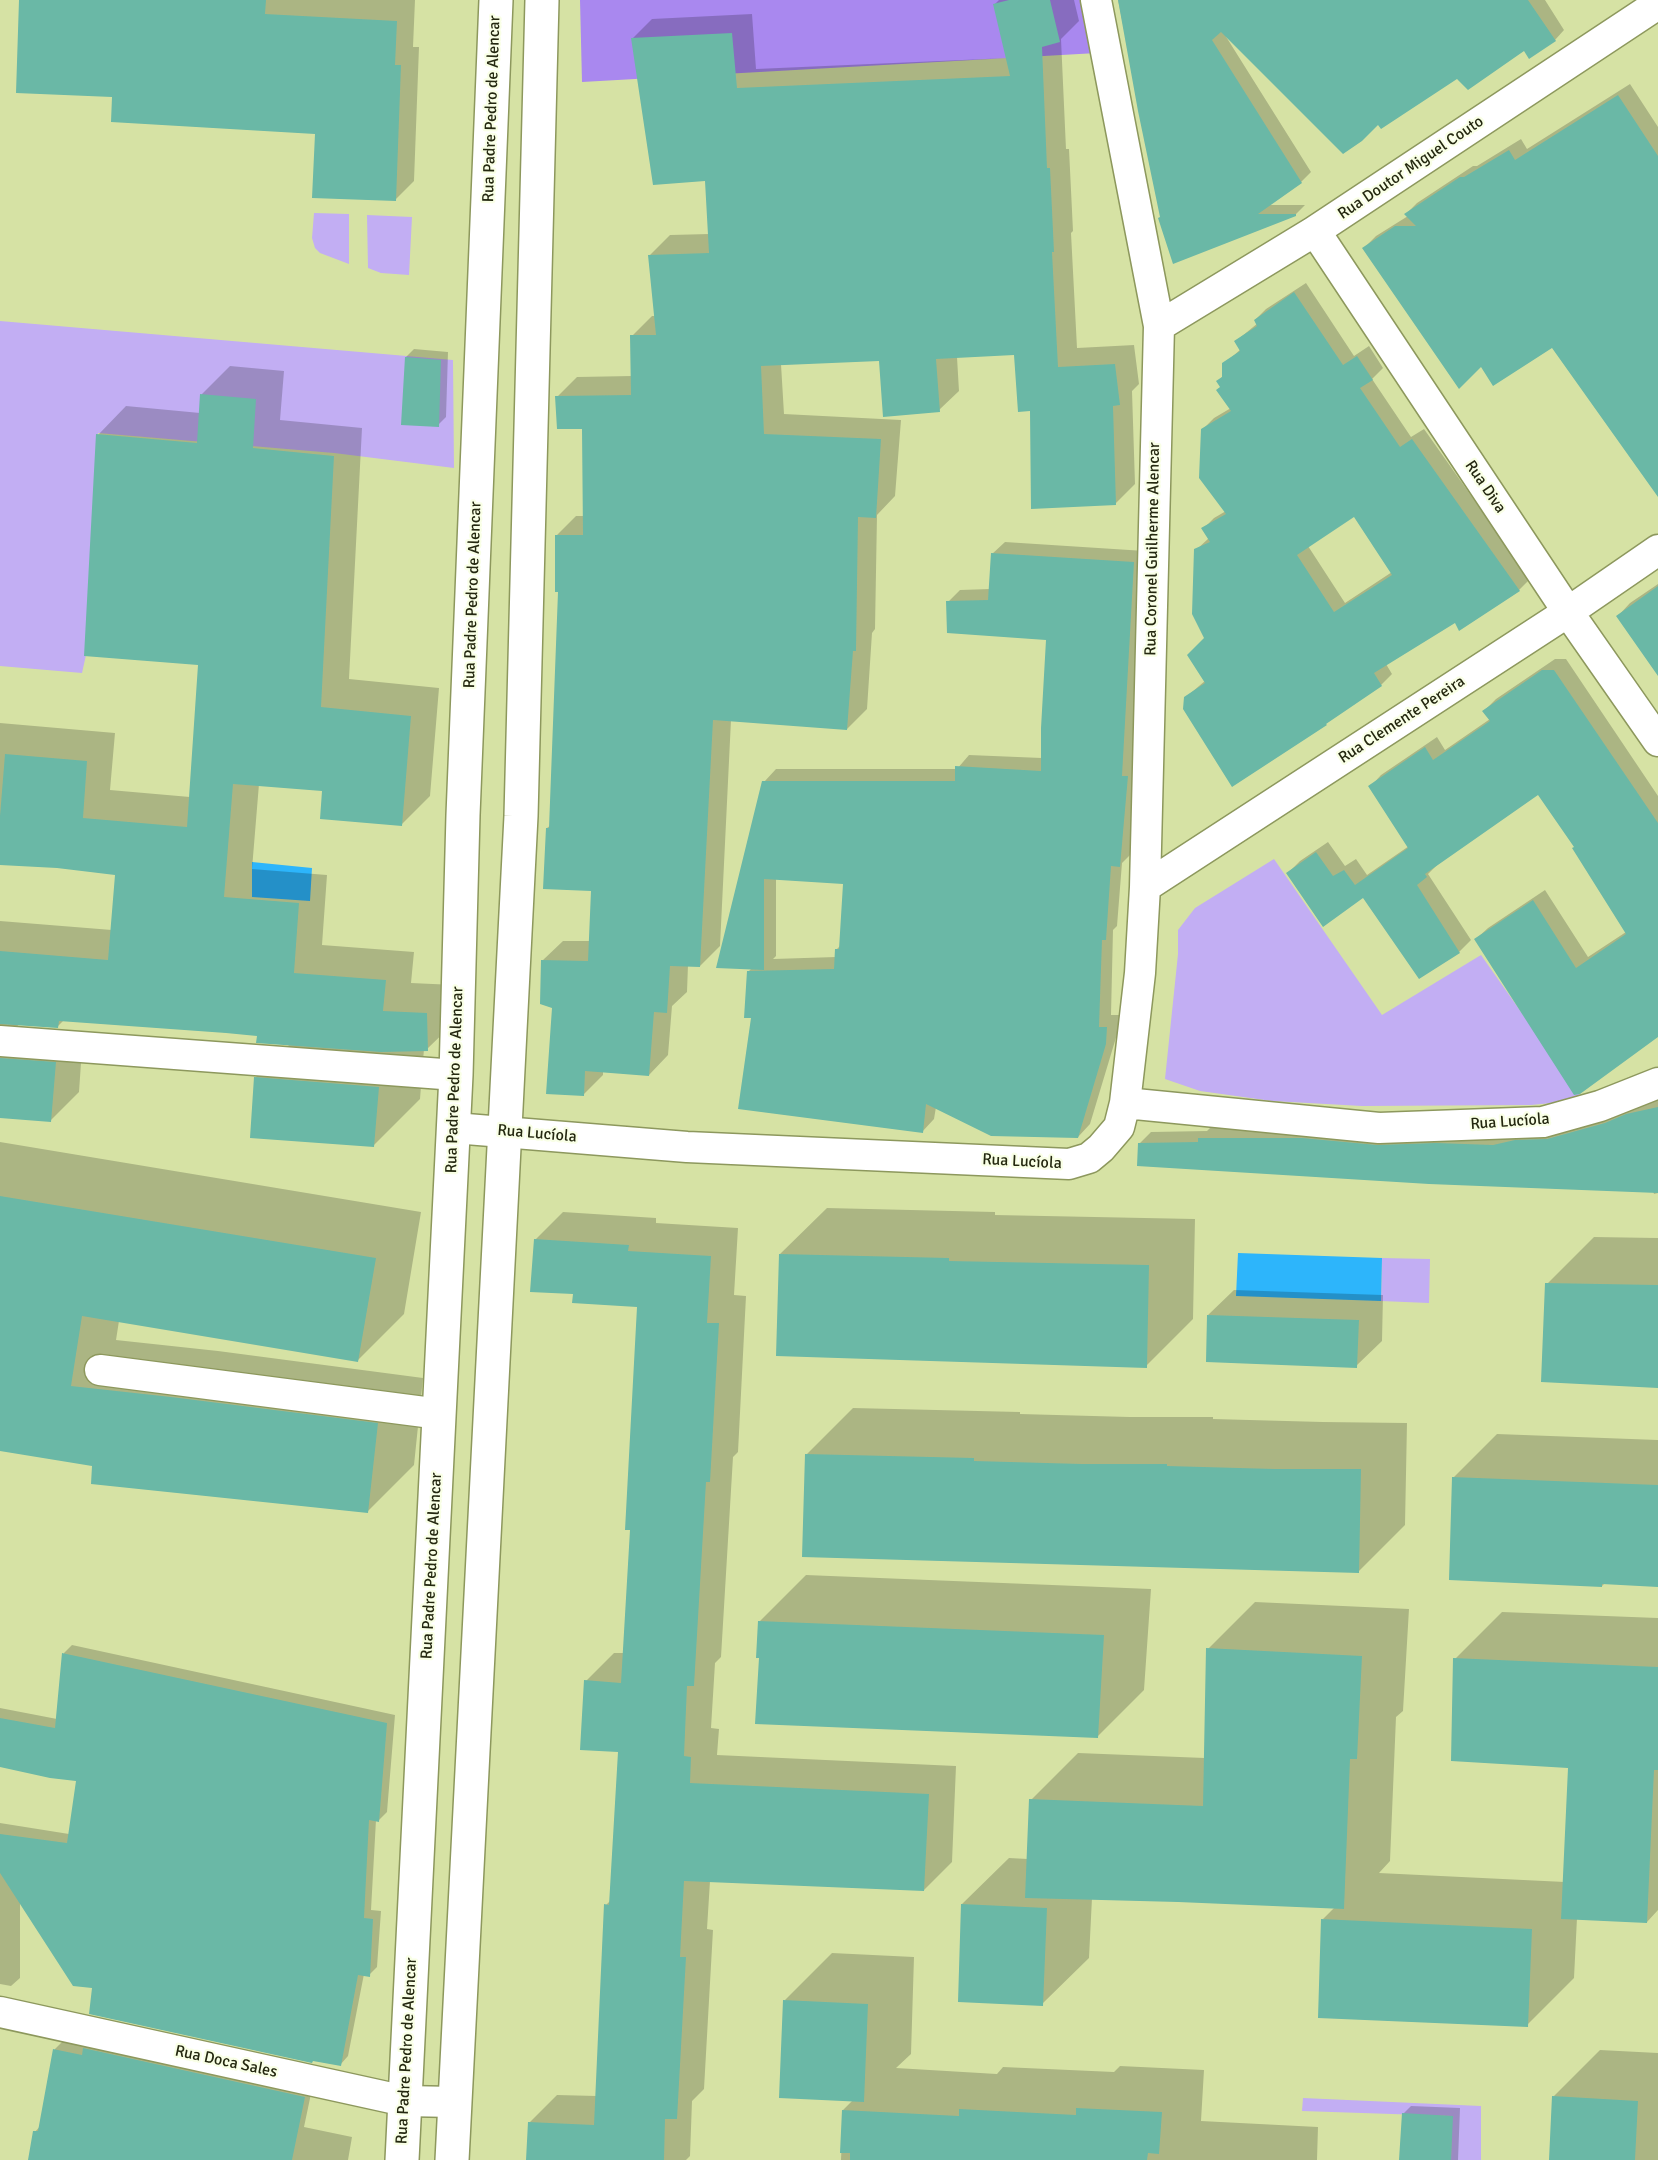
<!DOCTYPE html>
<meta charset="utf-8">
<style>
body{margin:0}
canvas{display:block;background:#d6e2a4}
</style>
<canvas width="1658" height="2160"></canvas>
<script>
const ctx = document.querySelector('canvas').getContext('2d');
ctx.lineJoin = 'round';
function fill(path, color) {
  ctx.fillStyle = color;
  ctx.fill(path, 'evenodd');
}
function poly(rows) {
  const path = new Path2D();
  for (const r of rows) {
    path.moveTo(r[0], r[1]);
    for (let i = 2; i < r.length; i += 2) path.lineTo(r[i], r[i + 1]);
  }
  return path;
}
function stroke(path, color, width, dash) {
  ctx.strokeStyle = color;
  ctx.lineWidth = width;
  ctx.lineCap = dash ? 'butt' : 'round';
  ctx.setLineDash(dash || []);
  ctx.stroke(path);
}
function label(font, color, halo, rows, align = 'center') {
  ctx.font = font + ' Signika,sans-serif';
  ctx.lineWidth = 4.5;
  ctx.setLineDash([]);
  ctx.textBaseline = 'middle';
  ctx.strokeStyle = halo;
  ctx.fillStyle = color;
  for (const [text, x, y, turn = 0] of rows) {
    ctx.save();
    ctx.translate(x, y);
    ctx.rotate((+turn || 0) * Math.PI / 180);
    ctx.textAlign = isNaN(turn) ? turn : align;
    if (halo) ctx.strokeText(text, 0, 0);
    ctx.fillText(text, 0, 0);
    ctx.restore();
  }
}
const green = poly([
 [314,213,349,214,349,264,320,253,315,248,312,238],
 [367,215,412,217,409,275,381,273,368,268],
 [0,321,453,360,454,468,334,453,98,433,86,655,82,673,0,666],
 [1274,859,1382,1015,1481,955,1583,1100,1531,1105,1362,1106,1272,1101,1200,1091,1165,1079,1178,954,1178,930,1195,908],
 [1382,1258,1430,1259,1429,1303,1381,1301],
 [1303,2098,1481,2106,1481,2160,1451,2160,1452,2116,1302,2111]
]);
const forest = poly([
 [580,0,1086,0,1097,53,582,82]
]);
const water = poly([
 [252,862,312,868,310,901,252,897],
 [1238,1253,1382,1258,1381,1301,1236,1296]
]);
const shadow = poly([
 [21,0,415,0,413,47,419,47,414,181,395,200,316,132,113,96],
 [999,0,1074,0,1079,21,1061,39,1066,149,1069,149,1073,231,1071,233,1077,348,1134,345,1139,384,1132,391,1135,484,1115,504,1031,409,1015,354,957,357,959,391,939,410,881,359,781,364,784,414,901,420,895,496,877,515,875,629,872,633,867,709,847,729,731,720,720,946,700,966,688,965,687,992,672,1006,668,1055,649,1075,603,1071,603,1075,583,1095,554,1007,543,960,563,941,590,941,593,890,547,828,551,825,559,590,556,536,576,516,584,516,583,427,557,397,577,377,632,376,632,336,652,316,656,316,650,255,670,235,709,234,706,179,632,39,652,19,752,14,756,69,1008,58,995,4],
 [1118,0,1545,0,1564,30,1555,40,1525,49,1457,77,1225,35,1311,172,1301,182,1269,205,1305,205,1295,215,1162,216],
 [1630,84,1658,127,1658,463,1552,346,1481,365,1364,248,1376,236,1408,216,1406,214,1417,203,1473,166,1477,166,1521,139,1527,149],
 [1306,283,1354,356,1369,346,1383,368,1372,379,1411,437,1424,429,1530,579,1519,590,1455,621,1386,664,1392,674,1381,685,1185,698,1206,680,1205,639,1196,550,1209,538,1203,529,1214,518,1226,511,1203,429,1214,418,1231,408,1218,381,1224,375,1224,364,1241,349,1236,341,1258,323,1255,320,1266,309],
 [1355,515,1392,572,1345,603,1308,546],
 [414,349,448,352,446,417,438,425,406,357],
 [230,366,284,371,280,420,362,428,349,679,439,688,430,796,401,825,324,790,259,784,252,869,327,875,322,945,414,952,411,983,455,985,456,1021,427,1049,424,1049,420,1099,373,1146,255,1078,290,1044,258,1035,65,1019,58,1026,16,1023,19,1027,28,1030,83,1034,79,1092,50,1121,0,1117,0,921,112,930,117,873,57,867,0,863,0,723,115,733,110,790,190,797,200,664,98,435,126,406,200,413,202,394],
 [1005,542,1145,551,1132,853,1122,863,1117,926,1113,930,1111,1015,1119,1015,1118,1031,1090,1124,1078,1137,936,1107,934,1119,922,1132,752,1017,748,972,752,968,764,782,776,769,957,769,969,755,1042,758,1047,638,948,602,960,590,990,589,992,554],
 [776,879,845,883,840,946,836,950,836,957,773,959,776,956],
 [1658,584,1658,674,1618,616,1630,603],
 [1555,659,1566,659,1658,796,1658,1036,1476,939,1488,928,1545,890,1588,957,1626,932,1575,847,1539,793,1438,864,1428,874,1471,940,1459,952,1363,896,1288,873,1300,861,1328,842,1345,866,1356,859,1367,875,1409,846,1370,787,1381,775,1437,737,1445,750,1490,719,1484,711,1496,699],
 [1658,1097,1658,1193,1654,1194,1653,1191,1139,1144,1151,1132,1207,1131,1211,1127,1315,1127,1519,1135,1516,1138,1618,1111],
 [0,1142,421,1212,404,1314,358,1360,119,1321,116,1340,218,1351,423,1378,414,1465,368,1511,0,1449],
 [827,1208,995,1212,995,1215,1195,1219,1193,1319,1146,1366,780,1254],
 [563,1212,656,1218,656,1223,738,1228,734,1295,746,1296,738,1452,733,1457,721,1657,715,1663,711,1728,719,1729,717,1755,956,1766,952,1862,924,1890,710,1881,707,1929,713,1930,704,2089,692,2101,690,2156,686,2160,527,2160,529,2123,557,2095,597,2096,606,1905,611,1900,619,1751,586,1681,614,1653,624,1653,631,1528,639,1306,574,1293,535,1240],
 [1594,1237,1658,1238,1658,1387,1547,1284],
 [1234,1290,1383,1295,1382,1341,1356,1366,1208,1315],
 [853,1408,1020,1412,1020,1414,1130,1417,1213,1417,1213,1419,1323,1422,1407,1423,1405,1525,1358,1572,806,1455],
 [1497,1434,1658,1440,1658,1585,1605,1583,1602,1586,1453,1478],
 [806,1575,1151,1589,1144,1690,1097,1737,760,1657,759,1622],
 [1255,1602,1409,1609,1403,1711,1396,1717,1390,1861,1379,1873,1565,1882,1570,1766,1455,1659,1502,1612,1658,1618,1658,1910,1647,1922,1577,1918,1574,1978,1527,2025,1323,1919,1335,1907,1092,1898,1089,1958,1042,2004,962,1904,1009,1858,1028,1859,1031,1800,1078,1753,1205,1758,1208,1649],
 [72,1645,395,1715,387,1812,379,1820,376,1820,371,1910,381,1911,377,1967,369,1975,364,1974,348,2056,340,2065,94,1987,20,1900,20,1978,11,1986,0,1984,0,1823,69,1834,78,1780,0,1766,0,1708,57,1719,64,1653],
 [832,1953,914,1957,911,2054,896,2068,997,2074,1003,2067,1114,2072,1120,2066,1204,2070,1201,2121,1318,2127,1317,2160,841,2160,843,2110,853,2100,785,2000],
 [63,2041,87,2047,93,2041,312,2089,304,2127,352,2137,348,2160,29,2160,35,2132,41,2125,55,2049],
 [1600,2050,1658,2053,1658,2160,1550,2160,1553,2097],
 [1411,2106,1460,2108,1458,2160,1401,2160,1403,2114]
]);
const building = poly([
 [19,0,266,0,265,14,397,21,395,65,401,65,396,201,312,198,315,134,111,122,112,97,16,93],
 [1009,0,1050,0,1060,42,1042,47,1047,168,1050,168,1054,252,1052,252,1058,367,1115,364,1120,405,1113,406,1116,505,1031,509,1030,411,1018,412,1014,355,936,359,940,412,883,417,879,361,761,366,764,434,881,439,876,518,858,517,856,651,853,651,847,730,713,720,700,967,670,966,667,1013,654,1012,649,1076,585,1071,584,1096,546,1094,552,1008,540,1004,541,960,588,961,591,891,543,889,546,828,549,828,558,592,555,592,555,535,583,535,582,429,557,429,555,396,631,395,630,335,656,335,648,255,709,253,705,181,653,185,631,38,732,33,737,88,1010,76,993,4],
 [1118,0,1528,0,1556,41,1529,59,1524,51,1468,90,1457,79,1381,129,1378,125,1362,141,1343,154,1221,32,1212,40,1302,183,1258,214,1296,214,1296,216,1173,264,1158,218,1160,217,1138,111],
 [1618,95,1658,156,1658,497,1552,348,1493,386,1481,367,1459,389,1362,248,1395,226,1416,226,1404,214,1460,177,1464,177,1509,150,1515,160],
 [1294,292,1343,365,1357,356,1373,380,1360,388,1400,447,1412,439,1520,591,1459,631,1455,623,1374,673,1382,686,1326,724,1327,725,1232,787,1183,709,1184,697,1205,683,1187,655,1204,638,1192,614,1194,549,1210,542,1201,528,1226,514,1199,478,1201,429,1231,411,1216,390,1220,387,1216,381,1222,377,1222,363,1240,351,1234,341,1257,326,1254,320],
 [1354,517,1392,575,1334,612,1297,555],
 [405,357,441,360,439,427,401,425],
 [200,394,256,399,253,448,334,456,321,707,411,716,402,826,320,819,322,791,233,784,224,897,299,903,294,973,386,980,383,1011,427,1013,428,1051,381,1052,256,1043,257,1036,226,1033,59,1021,58,1028,0,1024,0,951,108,960,115,875,57,868,0,865,0,816,5,754,87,761,83,818,187,827,198,665,84,656,96,434,197,443],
 [991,553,1134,562,1122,776,1128,776,1124,821,1120,867,1111,866,1106,940,1102,940,1099,1027,1107,1027,1106,1044,1078,1138,991,1136,926,1104,923,1133,738,1109,751,1018,744,1018,747,971,834,969,835,949,839,949,843,884,764,879,764,970,716,968,762,781,955,781,955,766,1041,771,1041,728,1046,640,947,633,946,601,988,600],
 [1658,586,1658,676,1616,616],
 [1542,670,1554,670,1658,823,1658,1037,1580,1094,1574,1095,1474,939,1533,900,1576,968,1626,934,1572,848,1574,847,1538,795,1425,874,1427,877,1417,885,1460,953,1419,979,1363,898,1323,927,1286,873,1316,852,1333,876,1344,870,1355,885,1408,848,1368,786,1425,747,1433,760,1490,721,1482,711],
 [0,1058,56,1062,51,1122,0,1118],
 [254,1077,379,1087,374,1147,250,1138],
 [1658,1107,1658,1193,1429,1184,1137,1166,1138,1143,1198,1142,1198,1138,1302,1138,1377,1145,1436,1143,1493,1145,1515,1140,1547,1139,1605,1123,1626,1114],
 [0,1196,376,1258,358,1362,82,1316,71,1386,171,1397,378,1423,368,1513,91,1484,92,1466,0,1451],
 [534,1239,629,1245,628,1251,711,1256,707,1323,719,1323,710,1482,706,1482,694,1686,687,1686,684,1756,691,1757,690,1783,929,1794,924,1891,684,1881,680,1957,686,1957,677,2119,665,2119,664,2160,526,2160,528,2122,594,2125,604,1904,609,1905,618,1752,580,1750,584,1680,621,1683,630,1530,625,1530,637,1307,572,1303,573,1294,530,1292],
 [779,1254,949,1258,949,1261,1149,1265,1147,1368,776,1356],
 [1545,1283,1658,1285,1658,1388,1541,1382],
 [1207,1315,1359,1320,1357,1368,1206,1362],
 [805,1454,974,1458,974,1461,1082,1464,1167,1464,1167,1466,1275,1469,1361,1469,1359,1573,802,1557],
 [1452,1477,1658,1485,1658,1587,1602,1584,1602,1587,1449,1580],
 [758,1621,1104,1635,1098,1738,755,1724,759,1658,756,1658],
 [1206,1648,1362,1656,1357,1759,1350,1759,1344,1909,1178,1902,1025,1898,1029,1799,1203,1806],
 [62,1653,387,1723,379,1822,369,1820,364,1918,373,1919,370,1977,358,1975,341,2066,313,2061,312,2063,89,2014,92,1988,73,1986,0,1873,0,1834,67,1843,76,1781,50,1778,0,1767,0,1718,55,1728],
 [1453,1658,1658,1667,1658,1770,1654,1770,1647,1923,1561,1919,1568,1768,1451,1761],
 [961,1904,1047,1908,1043,2006,958,2002],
 [1321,1919,1532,1929,1528,2027,1318,2018],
 [783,2000,868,2004,864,2102,779,2098],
 [83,2048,305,2097,292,2160,28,2160,33,2131,38,2131,53,2049,82,2055],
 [1552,2096,1638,2101,1635,2160,1549,2160],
 [1076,2108,1162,2112,1159,2154,1148,2153,1147,2160,850,2160,850,2153,840,2153,842,2110,959,2116,959,2109,1076,2115],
 [1402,2113,1453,2116,1451,2160,1399,2160]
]);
const street = poly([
 [1315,231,1568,612,1658,741],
 [1159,326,1315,231,1658,4],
 [1145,887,1568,612,1658,550],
 [0,1041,456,1075],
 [1125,1103,1379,1128,1543,1122,1600,1106,1658,1083],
 [454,1128,687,1147,1069,1164,1089,1158,1101,1148,1119,1127,1125,1103,1140,973,1145,887,1159,326,1096,0],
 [100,1370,440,1414],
 [0,2012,405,2101,454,2102]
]);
const primary = poly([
 [402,2160,456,1075,463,815,496,0],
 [452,2160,521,816,542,0]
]);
const streetNames = [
 ["Rua Padre Pedro de Alencar",492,109,-88],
 ["Rua Doutor Miguel Couto",1411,168,-34],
 ["Rua Diva",1485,487,56],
 ["Rua Coronel Guilherme Alencar",1153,549,-89],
 ["Rua Padre Pedro de Alencar",473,595,-88],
 ["Rua Clemente Pereira",1402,720,-33],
 ["Rua Padre Pedro de Alencar",455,1080,-88],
 ["Rua Lucíola",1510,1122,-4],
 ["Rua Lucíola",537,1134,5],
 ["Rua Lucíola",1022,1162,3],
 ["Rua Padre Pedro de Alencar",432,1566,-87],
 ["Rua Padre Pedro de Alencar",407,2051,-87],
 ["Rua Doca Sales",226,2062,12]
];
fill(green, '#c2aef3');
fill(forest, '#a988ef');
fill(water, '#2db5fb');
fill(shadow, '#0003');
fill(building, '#6ab8a6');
stroke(street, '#8d985d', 33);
stroke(primary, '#8d985d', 36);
stroke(street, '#fff', 30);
stroke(primary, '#fff', 33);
label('16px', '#242810', '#f9ffe6', streetNames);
</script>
